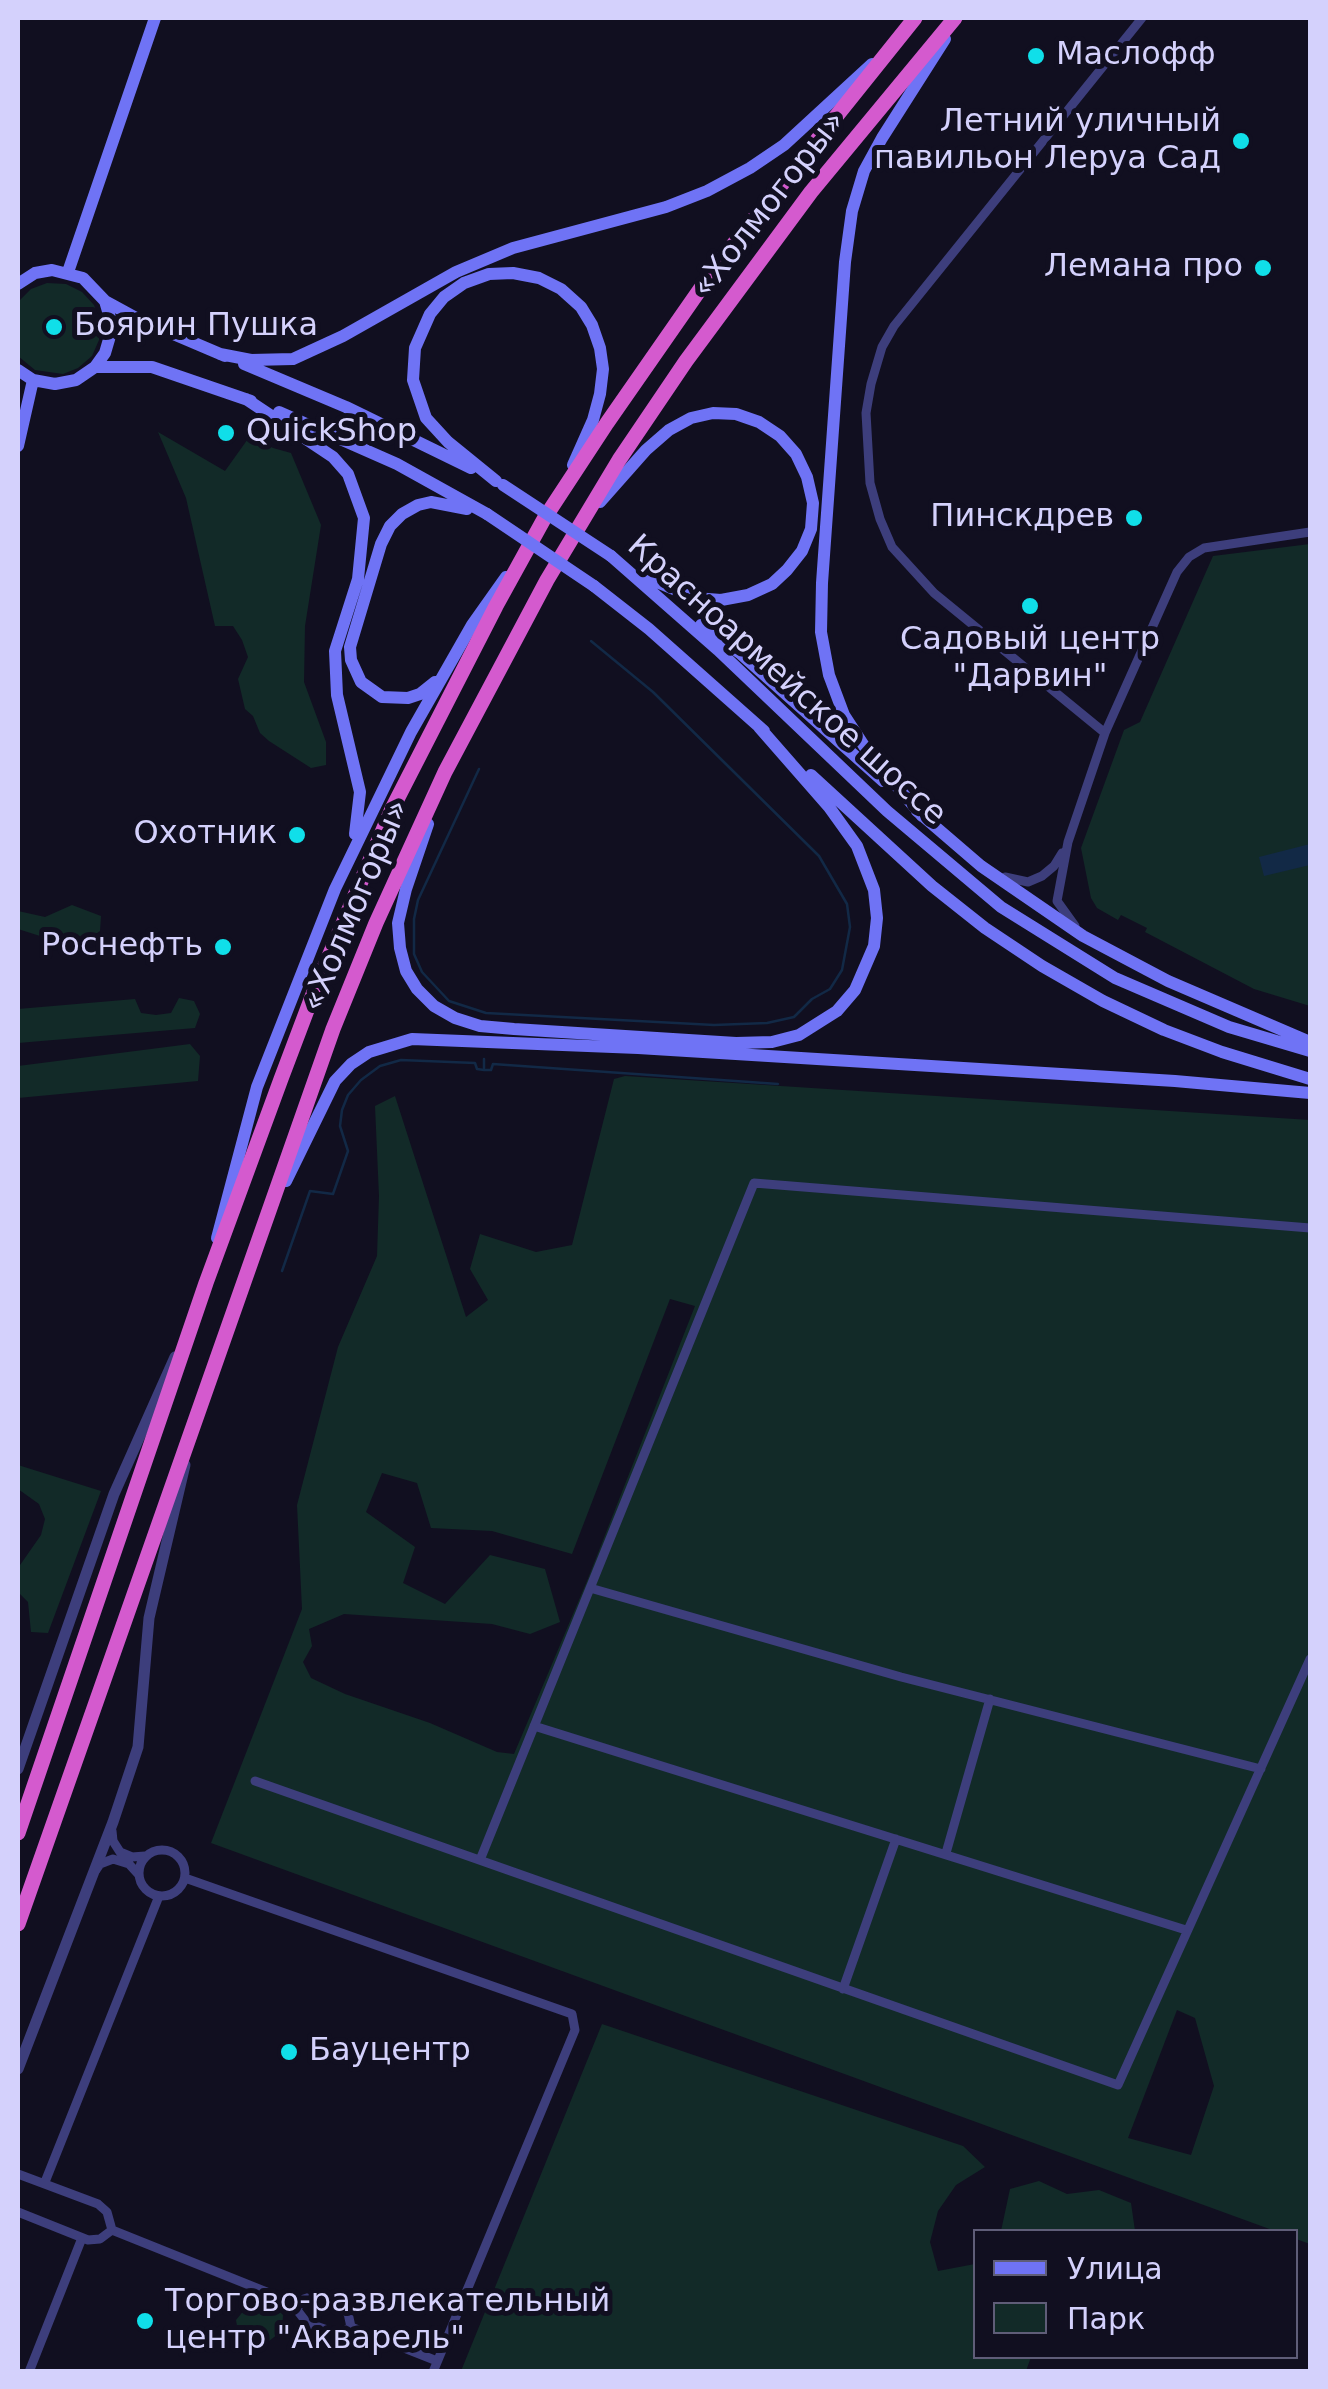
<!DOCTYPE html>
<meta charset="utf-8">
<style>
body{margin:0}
#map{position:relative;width:1328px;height:2389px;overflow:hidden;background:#110f20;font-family:"DejaVu Sans",sans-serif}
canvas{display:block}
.frame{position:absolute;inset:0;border:20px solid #d4d1fc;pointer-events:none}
.legend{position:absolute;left:973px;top:2229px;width:325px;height:130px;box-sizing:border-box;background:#110f20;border:2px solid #5f5d78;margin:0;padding:12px 18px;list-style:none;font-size:30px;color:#d4d1fc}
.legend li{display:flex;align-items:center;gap:20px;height:50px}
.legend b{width:50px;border:2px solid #5f5d78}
</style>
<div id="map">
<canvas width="1328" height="2389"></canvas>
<div class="frame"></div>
<ul class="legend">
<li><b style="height:12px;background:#6f73f5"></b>Улица</li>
<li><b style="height:28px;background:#122a28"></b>Парк</li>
</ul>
</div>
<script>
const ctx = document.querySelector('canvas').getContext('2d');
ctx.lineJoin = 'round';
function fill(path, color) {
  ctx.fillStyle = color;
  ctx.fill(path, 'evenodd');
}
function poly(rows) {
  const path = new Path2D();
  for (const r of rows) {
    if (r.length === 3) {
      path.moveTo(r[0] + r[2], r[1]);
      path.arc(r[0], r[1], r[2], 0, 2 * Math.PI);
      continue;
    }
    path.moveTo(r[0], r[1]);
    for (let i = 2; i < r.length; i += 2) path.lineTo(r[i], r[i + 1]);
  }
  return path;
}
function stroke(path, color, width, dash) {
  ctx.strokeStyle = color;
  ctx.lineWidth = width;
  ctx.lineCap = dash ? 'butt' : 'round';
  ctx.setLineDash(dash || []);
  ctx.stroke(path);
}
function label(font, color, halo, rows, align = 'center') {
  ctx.font = font + ' "DejaVu Sans",sans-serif';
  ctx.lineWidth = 10;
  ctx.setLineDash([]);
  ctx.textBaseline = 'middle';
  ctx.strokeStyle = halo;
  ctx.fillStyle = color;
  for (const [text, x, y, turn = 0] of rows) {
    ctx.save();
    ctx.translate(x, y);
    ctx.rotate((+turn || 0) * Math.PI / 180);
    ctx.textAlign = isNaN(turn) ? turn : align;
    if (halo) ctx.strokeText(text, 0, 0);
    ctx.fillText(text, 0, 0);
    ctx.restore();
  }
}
const green = poly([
 [47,283,66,284,82,292,94,305,100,322,99,340,92,356,78,368,63,374,35,370,18,356,18,302,31,289],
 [158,432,225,471,250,436,260,436,263,442,273,448,291,453,321,525,305,626,304,682,326,742,326,765,311,768,269,741,260,733,253,716,245,709,238,679,248,657,242,640,233,626,215,626,186,498],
 [1310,544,1310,1006,1254,989,1145,932,1147,928,1121,915,1118,920,1097,908,1091,898,1081,848,1124,730,1140,722,1213,556],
 [72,905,101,916,100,931,88,940,40,936,18,929,18,911,45,917],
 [179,998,194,1001,200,1014,195,1028,18,1043,18,1009,135,999,141,1013,156,1015,171,1013],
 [190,1044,200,1056,198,1081,18,1098,18,1066],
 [625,1076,1310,1120,1310,2244,1296,2239,1296,2232,1275,2231,211,1843,302,1609,297,1505,338,1347,377,1256,379,1196,375,1106,395,1096,466,1317,488,1300,470,1269,480,1234,536,1252,572,1245,614,1079],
 [670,1299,695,1306,587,1581,514,1754,497,1752,430,1723,345,1694,311,1678,303,1662,312,1646,309,1629,344,1614,492,1624,530,1634,560,1622,545,1569,490,1555,445,1604,403,1583,415,1547,366,1512,382,1473,417,1483,431,1528,492,1531,572,1554],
 [1177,2010,1195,2018,1214,2086,1191,2155,1128,2138],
 [18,1465,101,1491,48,1633,31,1632,28,1602,18,1592,18,1568,41,1535,45,1519,39,1504,18,1489],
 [602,2024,963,2146,985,2167,956,2185,938,2211,930,2242,938,2271,975,2264,976,2356,1031,2357,1026,2371,461,2371],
 [1039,2181,1067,2194,1099,2190,1131,2203,1135,2231,1001,2231,1010,2189],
 [250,2303,279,2310,283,2315,282,2331,269,2341,238,2332,236,2320]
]);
const water = poly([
 [1310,844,1310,865,1264,876,1259,857]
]);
const stream = poly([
 [479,769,418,900,414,919,414,954,422,972,449,1001,486,1013,714,1025,767,1023,794,1017,812,999,830,989,842,970,850,927,847,904,819,856,653,692,591,641],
 [484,1068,484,1059],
 [484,1070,491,1070,493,1064,778,1084],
 [282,1271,310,1191,333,1194,348,1151,340,1126,342,1110,348,1095,361,1080,380,1066,401,1060,475,1063,477,1069,484,1070]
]);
const minor = poly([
 [1105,733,934,593,892,547,880,519,870,483,866,413,871,384,882,347,894,326,1142,18],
 [1005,877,1028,882,1042,876,1054,866,1062,853],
 [1075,926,1057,901,1068,842,1105,733,1177,572,1189,557,1204,548,1310,532],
 [590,1588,901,1677,1261,1769],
 [534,1726,1186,1930],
 [255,1781,1118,2085,1310,1659],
 [112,1831,113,1841,120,1852,132,1857,145,1856],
 [162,1873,23],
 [946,1853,990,1699],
 [480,1860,754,1183,1310,1228],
 [96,1870,100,1864,113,1859,129,1864,139,1875],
 [185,1878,572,2014,575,2030,433,2372],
 [843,1989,896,1839],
 [18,2174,98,2204,107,2212,112,2230,100,2239,88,2240,18,2212],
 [45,2182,159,1896],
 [112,2230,299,2305],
 [307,2298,342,2309,348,2313,351,2327,339,2334,307,2323,297,2310,301,2300,307,2298],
 [351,2327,437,2361],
 [29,2372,82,2238]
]);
const tertiary = poly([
 [18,1769,114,1494,175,1357],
 [18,2069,113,1822,138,1747,149,1618,185,1465]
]);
const secondary = poly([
 [68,272,155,18],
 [18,284,35,273,52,270,83,278,105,301,110,318,110,336,105,353,95,367,76,380,55,384,33,380,18,370],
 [105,301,138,319,225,356],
 [220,354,251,360,293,359,343,336,456,272,513,248,666,207,707,191,750,168,784,145,872,64],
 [244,364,346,407,471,468],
 [95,367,152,367,251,401],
 [246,399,333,457,348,474,364,518,358,579,335,651,337,695,360,792,355,834],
 [279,412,397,464,487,514],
 [18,446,33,380],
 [496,481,448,442,426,418,413,380,415,348,430,314,444,297,464,283,489,274,513,273,539,278,561,289,581,307,592,325,600,348,603,369,600,394,593,420,573,465],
 [600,502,646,450,669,430,691,418,713,413,736,414,759,422,780,436,796,454,807,477,813,503,811,529,802,551,787,570,772,584,748,595,721,600,695,598,645,577],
 [611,556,718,650,887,811,1001,907,1115,978,1229,1027,1310,1051],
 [594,586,649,629,764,731],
 [701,625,741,654,883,781],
 [435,682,420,694,408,698,382,697,361,682,351,660,350,647,381,544,390,526,402,514,418,505,431,502,467,509],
 [811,775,932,886,985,928,1042,966,1103,1001,1164,1030,1222,1052,1310,1079],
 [917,811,981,866,1083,936,1168,981,1310,1042],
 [922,816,868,752,844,715,829,675,821,632,822,583,845,262,852,211,864,171,882,138,945,39],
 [428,824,406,889,398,923,400,948,406,971,417,989,434,1006,455,1018,480,1026,514,1029,736,1043,772,1042,799,1035,837,1011,855,990,874,946,877,918,874,890,857,846,829,807,759,727],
 [286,1181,335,1081,351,1064,369,1052,412,1039,638,1048,1175,1081,1310,1093],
 [217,1238,257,1087,335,889,411,732,472,625,506,577]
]);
const trunk = poly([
 [18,1833,206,1283,281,1079,315,989,392,809,496,606,544,519,607,423,717,265,915,18],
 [18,1924,333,1029,376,923,445,772,547,580,619,460,686,361,811,192,955,18]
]);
const secondaryBridge = poly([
 [503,485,611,556],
 [487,514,594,586]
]);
const markers = [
 [1036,56,10,"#10dfe9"],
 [1241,141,10,"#10dfe9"],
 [1263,268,10,"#10dfe9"],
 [54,327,10,"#10dfe9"],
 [226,433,10,"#10dfe9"],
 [1134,518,10,"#10dfe9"],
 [1030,606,10,"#10dfe9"],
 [297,835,10,"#10dfe9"],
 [223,947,10,"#10dfe9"],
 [289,2052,10,"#10dfe9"],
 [145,2321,10,"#10dfe9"]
];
const poiNames = [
 ["Маслофф",1056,56],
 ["Летний уличный",1221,123,"right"],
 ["павильон Леруа Сад",1221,160,"right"],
 ["Лемана про",1243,268,"right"],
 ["Боярин Пушка",74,327],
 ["QuickShop",246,433],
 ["Пинскдрев",1114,518,"right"],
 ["Садовый центр",1030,641,"center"],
 ["\"Дарвин\"",1030,678,"center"],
 ["Охотник",277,835,"right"],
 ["Роснефть",203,947,"right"],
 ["Бауцентр",309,2052],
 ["Торгово-развлекательный",165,2303],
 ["центр \"Акварель\"",165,2340]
];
const streetNames = [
 ["«Холмогоры»",770,205,-52],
 ["Красноармейское шоссе",786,681,42],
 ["«Холмогоры»",357,906,-67]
];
fill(green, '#122a28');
fill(water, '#122946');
stroke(stream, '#122946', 2.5);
stroke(minor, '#3d3e7c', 9);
stroke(tertiary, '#3d3e7c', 11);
stroke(secondary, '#6f73f5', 12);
stroke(trunk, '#d45ace', 15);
stroke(secondaryBridge, '#6f73f5', 12);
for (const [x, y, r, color] of markers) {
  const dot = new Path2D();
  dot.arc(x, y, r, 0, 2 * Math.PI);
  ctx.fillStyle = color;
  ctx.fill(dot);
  stroke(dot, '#110f20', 4);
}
label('32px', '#d4d1fc', '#110f20', poiNames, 'left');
label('32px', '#d4d1fc', '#110f20', streetNames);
</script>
